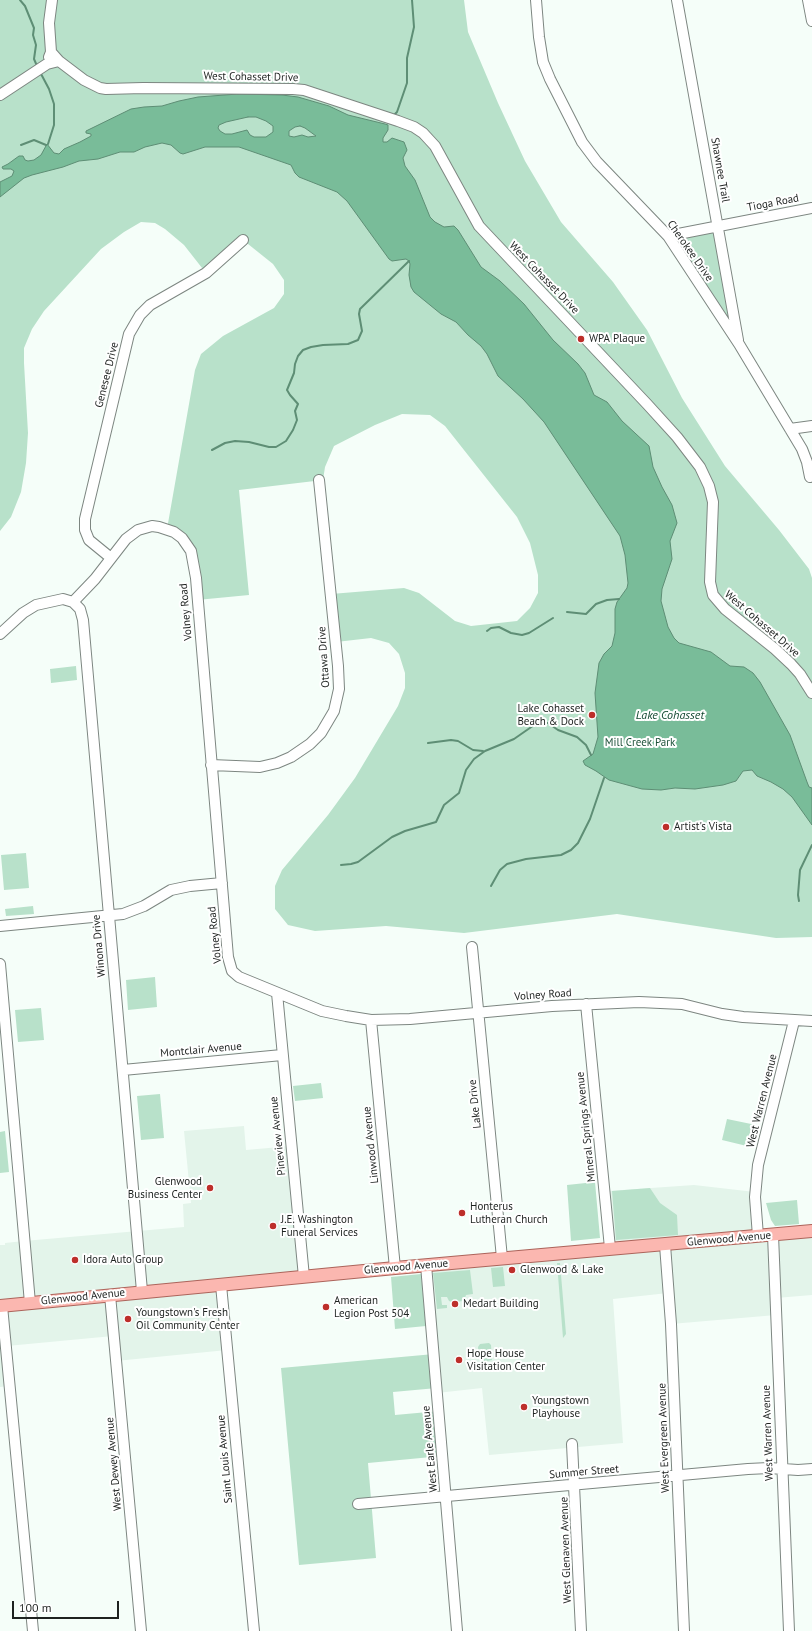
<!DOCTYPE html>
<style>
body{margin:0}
#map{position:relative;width:812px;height:1631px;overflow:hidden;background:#f5fef9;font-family:"PT Sans",sans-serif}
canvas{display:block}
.scale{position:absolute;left:12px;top:1601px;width:107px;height:18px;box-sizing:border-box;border:2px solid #1e2220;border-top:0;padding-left:5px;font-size:12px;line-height:14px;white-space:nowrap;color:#1e2220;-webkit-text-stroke:3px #fff;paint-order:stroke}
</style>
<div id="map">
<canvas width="812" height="1631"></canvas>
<div class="scale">100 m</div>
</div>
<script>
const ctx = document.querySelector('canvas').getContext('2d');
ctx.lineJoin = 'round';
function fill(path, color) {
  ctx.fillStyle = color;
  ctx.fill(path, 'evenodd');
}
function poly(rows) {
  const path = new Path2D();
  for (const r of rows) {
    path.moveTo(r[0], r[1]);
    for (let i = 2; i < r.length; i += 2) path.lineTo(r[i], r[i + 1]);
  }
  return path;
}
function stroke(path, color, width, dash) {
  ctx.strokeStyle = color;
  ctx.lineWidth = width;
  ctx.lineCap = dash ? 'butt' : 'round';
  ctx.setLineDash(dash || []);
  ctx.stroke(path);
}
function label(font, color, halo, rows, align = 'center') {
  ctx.font = font + ' "PT Sans",sans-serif';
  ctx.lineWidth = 4;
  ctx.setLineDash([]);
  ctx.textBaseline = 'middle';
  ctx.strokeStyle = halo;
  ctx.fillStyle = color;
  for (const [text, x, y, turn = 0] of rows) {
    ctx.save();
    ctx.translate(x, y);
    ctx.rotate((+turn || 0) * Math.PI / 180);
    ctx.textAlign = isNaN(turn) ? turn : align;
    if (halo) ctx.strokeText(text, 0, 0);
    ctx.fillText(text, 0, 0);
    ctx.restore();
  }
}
const built = poly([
 [244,1126,246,1150,291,1146,304,1277,221,1285,227,1350,116,1361,113,1336,7,1346,10,1386,0,1387,0,1245,5,1245,5,1243,24,1241,184,1227,183,1204,191,1203,184,1131],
 [694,1185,755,1192,758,1236,812,1231,812,1295,776,1298,776,1315,671,1324,668,1293,613,1299,623,1443,489,1455,482,1388,437,1393,426,1265,610,1248,608,1191]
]);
const green = poly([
 [0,0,464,0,468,32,498,103,525,161,561,222,613,282,647,330,682,398,725,466,779,530,809,569,812,578,812,937,776,938,617,914,464,933,386,926,315,931,288,925,275,909,275,886,282,870,328,815,355,778,398,706,405,688,405,673,399,654,389,643,371,638,336,642,331,594,404,588,419,593,455,621,471,626,517,621,530,608,538,593,538,575,530,543,517,517,445,426,430,415,402,414,375,425,334,446,325,467,323,480,239,490,249,595,197,600,191,551,167,529,195,370,201,354,223,336,274,308,284,294,284,280,273,264,243,240,206,273,184,245,165,229,155,223,141,222,124,232,101,249,44,311,32,329,24,348,24,363,28,433,26,463,21,492,11,517,0,531],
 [718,226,739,344,668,236],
 [76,666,77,680,51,683,50,669],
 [26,853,29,888,4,890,1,855],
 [33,906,34,914,6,916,5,909],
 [155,977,157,1007,128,1010,126,980],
 [41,1008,44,1040,18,1042,15,1010],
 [321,1083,323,1098,295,1101,293,1086],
 [160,1094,164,1138,141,1140,137,1096],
 [727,1119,756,1125,751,1147,722,1140],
 [5,1131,9,1172,0,1173,0,1132],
 [595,1182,600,1238,571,1241,567,1185],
 [650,1188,660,1203,677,1215,678,1235,616,1240,612,1191],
 [797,1200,799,1224,775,1226,771,1220,766,1203],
 [557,1263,560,1263,566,1334,563,1338],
 [503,1267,505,1286,493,1287,491,1268],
 [470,1270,473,1294,466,1295,464,1301,452,1302,449,1301,447,1297,441,1297,442,1305,447,1305,447,1308,437,1309,433,1273],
 [421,1274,426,1326,395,1329,391,1277],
 [489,1343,491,1345,492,1360,482,1362,479,1359,478,1347,480,1344],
 [434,1354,437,1388,393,1392,395,1415,439,1411,442,1456,368,1463,376,1558,299,1565,281,1368]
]);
const water = poly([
 [238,94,282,95,298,97,329,106,348,115,385,124,388,125,388,130,383,138,383,142,387,142,392,138,404,142,407,150,403,158,405,166,415,180,430,217,435,222,444,227,454,226,458,230,481,267,500,281,524,304,553,340,578,364,585,373,594,395,607,402,622,421,649,446,653,467,662,487,672,505,677,523,670,541,672,559,662,589,661,601,668,627,674,638,679,643,711,652,730,666,744,667,753,673,760,682,790,735,807,782,809,787,812,788,812,825,792,797,783,789,771,782,757,776,752,770,743,771,736,781,723,785,695,789,675,788,661,790,642,789,609,780,596,771,585,765,583,761,593,754,598,737,595,693,599,663,604,654,612,646,615,633,615,609,617,602,627,588,628,583,625,555,620,536,544,422,523,399,498,376,487,354,481,346,468,335,456,322,441,314,414,292,411,287,409,275,410,264,409,261,406,259,392,261,389,259,347,201,337,192,299,177,295,173,291,165,239,147,205,147,183,154,180,153,171,145,162,143,145,147,134,152,120,152,98,159,79,161,63,167,32,175,24,178,0,197,0,182,12,176,14,171,11,169,3,169,2,167,8,164,19,156,23,156,25,160,28,161,34,160,41,155,47,144,54,153,59,154,64,149,80,142,91,136,91,134,86,133,86,131,131,109,144,107,162,106,179,101,198,97,238,94],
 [248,117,256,117,266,121,273,126,273,132,266,137,254,137,250,135,247,130,232,134,225,134,220,131,218,128,219,125,226,122,248,117],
 [300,126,305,128,316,136,308,137,302,135,294,137,289,136,289,131,295,127,300,126]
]);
const stream = poly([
 [20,0,25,6,34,28,33,35,36,45,34,59,37,66],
 [40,72,49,89,54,104,54,125,48,144],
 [393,116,397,112,407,83,407,58,414,27,412,0],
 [21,145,34,140,46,145],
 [212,450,225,443,235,441,249,442,269,447,276,447,286,441,293,430,297,420,295,411,298,404,290,395,287,390,294,373,295,364,298,356,303,350,311,347,323,345,348,344,358,340,362,331,359,314,360,309,409,261],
 [567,612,586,614,596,604,607,600,619,599],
 [487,631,491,628,499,627,511,633,522,635,529,633,553,618],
 [428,743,451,740,458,741,473,750,483,751],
 [341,865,351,864,358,862,392,837,405,831,436,822,444,805,459,793,466,770,474,759,485,751,514,739,537,723,548,723,558,730,577,737,586,745,591,755],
 [491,886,500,870,507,864,526,859,561,855,571,850,578,843,590,819,604,778],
 [799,901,798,895,800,870,812,845]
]);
const minor = poly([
 [536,0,539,37,543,62,550,79,582,142,597,162,668,236,739,344,802,449,807,462,810,477],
 [677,0,738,340],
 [808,0,812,21],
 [51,52,59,61,84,80,100,88,106,89,143,88,293,89,304,90,398,121,414,127,423,133,435,146,479,226,647,404,677,437,700,467,709,486,713,502,710,582,713,595,725,609,775,649,791,664,800,674,812,693],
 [49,57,51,52,49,23,52,0],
 [0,95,47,64,59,61],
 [668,236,812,208],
 [790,429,812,426],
 [111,558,89,540,85,530,85,519,129,334,140,315,150,305,206,273,243,240],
 [73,602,95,579,126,539,138,530,152,526,159,527,174,532,182,538,191,551,196,578,228,957,232,971,239,977,322,1011,346,1016,371,1020,410,1019,552,1006,639,1002,682,1004,722,1014,743,1017,812,1021],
 [73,602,80,609,83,620,142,1291],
 [0,634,23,613,36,605,63,599,73,602],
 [211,765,260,767,277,763,291,757,310,744,321,733,334,711,339,689,338,666,319,480],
 [0,926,123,914,144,906,171,890,190,886,222,883],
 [472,947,502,1258],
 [0,964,30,1303],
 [277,993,304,1277],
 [586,1004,610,1248],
 [371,1020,395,1268],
 [123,1070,282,1055],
 [773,1235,789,1631],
 [758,1236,755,1197,758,1165,794,1021],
 [665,1245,671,1324,684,1631],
 [426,1265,457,1631],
 [221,1285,254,1631],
 [110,1295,141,1631],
 [2,1306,33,1631],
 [572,1444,581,1631],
 [358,1504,748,1469,769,1468,798,1470,812,1469]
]);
const major = poly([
 [0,1306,395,1268,812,1231]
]);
const markers = [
 [581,339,4,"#bd2e2a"],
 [592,715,4,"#bd2e2a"],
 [666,827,4,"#bd2e2a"],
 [210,1188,4,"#bd2e2a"],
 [462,1213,4,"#bd2e2a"],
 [273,1226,4,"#bd2e2a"],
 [75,1260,4,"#bd2e2a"],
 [512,1270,4,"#bd2e2a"],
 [455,1304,4,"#bd2e2a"],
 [326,1307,4,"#bd2e2a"],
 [128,1319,4,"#bd2e2a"],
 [459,1360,4,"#bd2e2a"],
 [524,1407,4,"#bd2e2a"]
];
const streetNames = [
 ["West Cohasset Drive",251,77,1],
 ["Shawnee Trail",720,170,80],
 ["Tioga Road",773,203,-11],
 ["Cherokee Drive",690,251,55],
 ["West Cohasset Drive",544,278,46],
 ["Genesee Drive",107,375,-76],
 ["Volney Road",186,612,-95],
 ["West Cohasset Drive",762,624,41],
 ["Ottawa Drive",324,657,-94],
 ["Volney Road",215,935,-96],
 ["Winona Drive",99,946,-95],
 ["Volney Road",543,995,-4],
 ["Montclair Avenue",201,1050,-5],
 ["West Warren Avenue",762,1101,-76],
 ["Lake Drive",475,1104,-96],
 ["Mineral Springs Avenue",586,1127,-96],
 ["Pineview Avenue",278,1136,-96],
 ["Linwood Avenue",371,1145,-96],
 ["Glenwood Avenue",729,1239,-5],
 ["Glenwood Avenue",406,1267,-5],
 ["Glenwood Avenue",83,1297,-6],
 ["West Warren Avenue",768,1433,-92],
 ["West Evergreen Avenue",664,1438,-92],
 ["West Earle Avenue",430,1449,-95],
 ["Saint Louis Avenue",225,1459,-95],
 ["West Dewey Avenue",114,1464,-95],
 ["Summer Street",584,1472,-5],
 ["West Glenaven Avenue",566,1550,-92]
];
const poiNames = [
 ["WPA Plaque",589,339],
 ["Lake Cohasset",584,709,"right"],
 ["Beach & Dock",584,722,"right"],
 ["Artist's Vista",674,827],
 ["Glenwood",202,1182,"right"],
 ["Business Center",202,1195,"right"],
 ["Honterus",470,1207],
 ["Lutheran Church",470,1220],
 ["J.E. Washington",281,1220],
 ["Funeral Services",281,1233],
 ["Idora Auto Group",83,1260],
 ["Glenwood & Lake",520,1270],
 ["American",334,1301],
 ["Legion Post 504",334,1314],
 ["Medart Building",463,1304],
 ["Youngstown's Fresh",136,1313],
 ["Oil Community Center",136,1326],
 ["Hope House",467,1354],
 ["Visitation Center",467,1367],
 ["Youngstown",532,1401],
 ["Playhouse",532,1414]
];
const parkNames = [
 ["Mill Creek Park",640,743]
];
const waterNames = [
 ["Lake Cohasset",670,716]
];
fill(built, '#e3f4ea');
fill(green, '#b8e1ca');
fill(water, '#79bc99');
stroke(water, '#5e8e75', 1);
stroke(stream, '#5e8e75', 2);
stroke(minor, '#7d8681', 12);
stroke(major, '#ac645b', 14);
stroke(minor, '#fff', 10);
stroke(major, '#fbb7b0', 12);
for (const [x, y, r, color] of markers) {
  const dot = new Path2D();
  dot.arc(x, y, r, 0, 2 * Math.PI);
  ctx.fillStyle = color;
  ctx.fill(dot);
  stroke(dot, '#fff', 1.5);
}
label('11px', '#1e2220', '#fff', streetNames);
label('11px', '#1e2220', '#fff', poiNames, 'left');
label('11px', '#1c5038', '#fff', parkNames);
label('italic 12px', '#144932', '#fff', waterNames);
</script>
